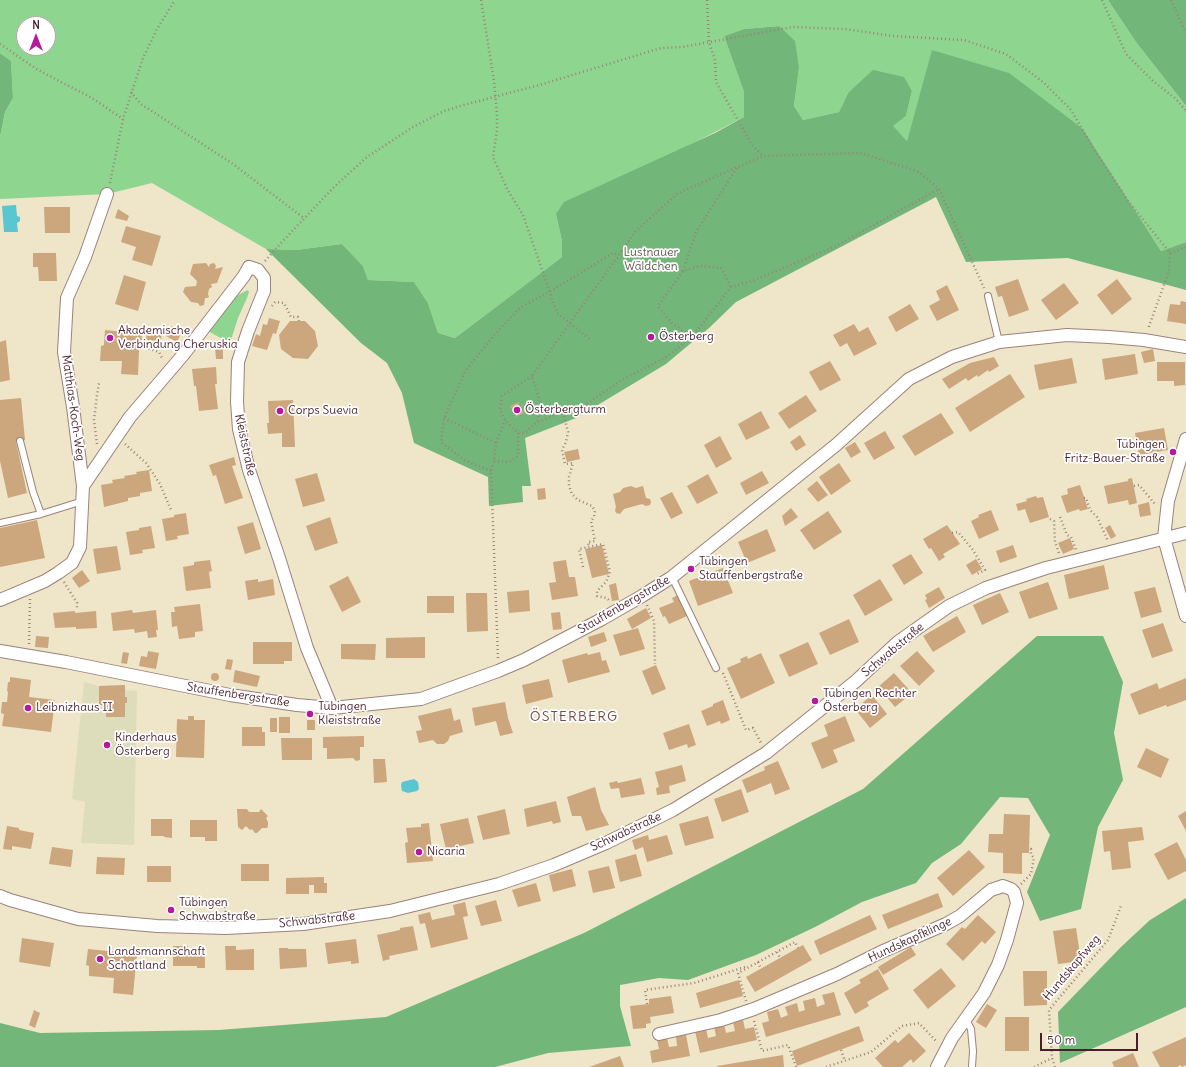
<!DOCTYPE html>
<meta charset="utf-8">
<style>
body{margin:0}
#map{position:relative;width:1186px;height:1067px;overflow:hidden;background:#efe5c8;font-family:Delius,sans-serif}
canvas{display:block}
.north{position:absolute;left:16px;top:16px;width:40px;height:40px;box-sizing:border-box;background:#fff;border:1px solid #b7a5aa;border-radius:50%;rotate:0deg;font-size:11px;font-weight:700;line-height:16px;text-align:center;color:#4a1f2b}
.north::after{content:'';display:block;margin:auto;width:14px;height:18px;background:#b5179e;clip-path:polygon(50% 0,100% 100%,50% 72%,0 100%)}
.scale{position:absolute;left:1040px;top:1033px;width:98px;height:18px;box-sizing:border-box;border:2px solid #4a1f2b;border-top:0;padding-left:5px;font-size:12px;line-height:14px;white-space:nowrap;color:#4a1f2b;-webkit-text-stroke:3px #fff;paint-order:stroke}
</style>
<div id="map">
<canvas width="1186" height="1067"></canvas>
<div class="north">N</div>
<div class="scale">50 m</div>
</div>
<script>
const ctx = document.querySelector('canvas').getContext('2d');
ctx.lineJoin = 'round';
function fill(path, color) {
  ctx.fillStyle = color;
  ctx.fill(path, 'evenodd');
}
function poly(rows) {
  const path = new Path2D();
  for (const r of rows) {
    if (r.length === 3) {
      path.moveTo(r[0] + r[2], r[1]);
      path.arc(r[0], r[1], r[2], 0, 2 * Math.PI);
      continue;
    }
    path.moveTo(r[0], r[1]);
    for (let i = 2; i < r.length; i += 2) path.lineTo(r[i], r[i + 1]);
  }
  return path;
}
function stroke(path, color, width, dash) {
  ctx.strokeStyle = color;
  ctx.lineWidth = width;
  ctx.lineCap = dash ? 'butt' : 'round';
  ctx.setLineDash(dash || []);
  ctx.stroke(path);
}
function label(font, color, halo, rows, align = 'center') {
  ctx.font = font + ' Delius,sans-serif';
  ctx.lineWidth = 3.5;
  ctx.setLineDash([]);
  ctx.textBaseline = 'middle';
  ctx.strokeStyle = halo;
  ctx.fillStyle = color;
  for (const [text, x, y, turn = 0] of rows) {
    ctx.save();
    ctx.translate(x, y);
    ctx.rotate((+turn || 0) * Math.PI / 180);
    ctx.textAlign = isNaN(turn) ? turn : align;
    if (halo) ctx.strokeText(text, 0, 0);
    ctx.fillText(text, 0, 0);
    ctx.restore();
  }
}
const built = poly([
 [84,682,99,686,125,685,125,690,137,691,134,845,81,843,85,802,72,799]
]);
const green = poly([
 [0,0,1108,0,1136,42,1186,106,1186,242,1161,251,1083,129,933,50,907,141,892,126,906,116,912,91,903,77,848,93,839,112,803,120,794,106,799,68,779,26,744,29,724,36,744,92,744,117,556,214,562,241,562,257,455,338,438,333,428,303,414,282,368,280,363,266,342,244,296,250,266,249,152,183,107,194,0,199,0,137,5,112,13,98,11,61,0,53],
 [24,24,48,24,48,48,24,48],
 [248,290,249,292,247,298,238,318,230,343,208,331,234,297]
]);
const forest = poly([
 [1108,0,1186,0,1186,106,1136,42],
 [779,26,795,41,799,68,794,106,803,120,839,112,848,93,873,70,904,77,912,91,906,116,893,126,907,141,932,50,1009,73,1083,129,1161,251,1186,242,1186,290,1068,258,966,262,936,197,736,302,709,328,666,364,576,418,525,438,531,486,522,486,523,502,489,506,488,477,414,443,402,393,387,363,361,343,266,249,296,250,342,244,363,266,368,280,414,282,428,303,438,333,455,338,562,257,562,241,556,214,564,202,715,133,744,117,744,92,724,36,744,29],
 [0,53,11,61,13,98,5,112,0,137],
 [1037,636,1103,636,1123,682,1114,733,1123,780,1098,827,1081,909,1040,921,1027,892,1050,835,1028,798,1000,797,961,844,932,863,916,883,862,902,815,927,756,955,688,980,659,978,620,985,620,1006,631,1046,548,1053,495,1067,0,1067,0,1023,40,1033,219,1030,386,1017,584,933,863,789],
 [1186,898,1186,1007,1060,1063,1058,1012,1121,947,1150,920]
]);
const water = poly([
 [16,205,17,216,20,217,20,221,17,223,18,232,4,232,2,206],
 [414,779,418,782,419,789,417,791,408,793,402,791,401,785,402,782]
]);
const building = poly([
 [44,207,70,207,70,233,45,233],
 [118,209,129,216,127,221,115,218],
 [126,226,161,236,152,266,132,260,136,247,121,242],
 [33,253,56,253,57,281,39,281,38,267,33,267],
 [206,263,209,267,210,264,214,263,216,266,215,269,223,267,217,283,211,284,212,287,209,289,208,294,209,297,207,298,205,298,204,305,200,306,198,303,191,302,183,292,185,287,196,286,197,281,190,274,193,264],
 [124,275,146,282,138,311,115,304],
 [1018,279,1029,310,1009,317,1002,296,998,297,995,287],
 [1117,279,1132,299,1112,315,1097,295],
 [1064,283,1079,303,1056,320,1041,300],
 [947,285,959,310,937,321,929,306,940,300,936,291],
 [1181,301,1186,302,1186,324,1167,321,1170,304,1180,305],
 [910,304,919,319,896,332,888,317],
 [269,318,280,321,276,334,273,333,267,350,252,346,256,334,260,336,263,324,267,325],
 [290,321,305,321,315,331,318,346,308,359,293,358,281,349,279,335],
 [854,324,859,332,868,327,877,344,854,356,847,343,840,347,833,335],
 [171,326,182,331,177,342,166,336],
 [105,330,142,334,141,350,139,350,138,375,121,374,122,361,100,361,101,346,104,345],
 [147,330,162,331,161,341,146,340],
 [6,340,10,380,0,382,0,342],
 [215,347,223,347,223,359,216,359],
 [1153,349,1155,361,1144,363,1141,352],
 [1135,354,1138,374,1105,380,1102,359],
 [994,357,999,366,989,372,988,370,978,377,977,375,968,381,966,378,949,389,942,379,970,363],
 [1072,358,1077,383,1039,390,1034,365],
 [830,361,841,380,820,391,809,372],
 [1157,362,1185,362,1185,385,1174,386,1174,381,1157,381],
 [216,367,217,384,215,384,218,409,199,411,196,386,194,386,192,369],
 [1010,374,1025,397,970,432,955,408],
 [806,395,817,411,789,429,778,413],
 [21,398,25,440,16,442,27,493,8,498,0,461,0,400],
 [293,400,295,447,282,447,282,433,268,434,267,423,269,423,268,401],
 [518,402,524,413,516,417,510,406],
 [761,411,770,428,746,440,738,424],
 [941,413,954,433,915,456,902,436],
 [1164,428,1168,450,1139,455,1135,433],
 [885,431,895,448,874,460,864,443],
 [800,435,806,445,796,451,790,442],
 [720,436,732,459,716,468,704,445],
 [855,442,861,452,851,458,845,448],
 [578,449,580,459,567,462,564,452],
 [234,457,236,465,232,466,243,498,225,504,216,475,213,476,209,465],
 [839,463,851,481,831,495,819,477],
 [149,470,152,491,140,493,140,496,128,498,128,501,104,507,101,485,113,483,112,480,125,478,124,476,137,474,136,472],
 [762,471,769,483,746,495,740,483],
 [317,473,325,501,303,507,295,479],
 [708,474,718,493,697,504,687,486],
 [1132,478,1137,503,1129,505,1128,500,1108,504,1104,486,1128,481,1128,479],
 [817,481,828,495,818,502,807,489],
 [1080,485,1088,509,1080,511,1079,509,1067,513,1061,496,1068,494,1067,489],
 [631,486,636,488,643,486,646,498,650,499,651,502,650,505,646,506,642,504,624,509,620,514,616,513,615,510,616,507,613,494,620,492,623,488],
 [545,488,546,499,538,500,537,489],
 [672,492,683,513,671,519,660,498],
 [1036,496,1037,498,1043,497,1049,517,1030,523,1025,509,1018,511,1016,504,1027,501,1026,499],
 [1149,502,1151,515,1140,517,1138,505],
 [791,508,798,517,785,526,782,516],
 [991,510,999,530,979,539,971,521,979,517,978,515],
 [828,511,842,532,814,550,800,530],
 [186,513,189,534,177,536,178,539,166,541,162,519,174,517,174,515],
 [330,517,338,543,315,551,306,526],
 [37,520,45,558,0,567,0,528],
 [253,522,261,549,245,554,237,527],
 [947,525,960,544,943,554,945,557,939,561,931,548,929,549,923,539],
 [1110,525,1116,536,1111,539,1105,528],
 [151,526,155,548,142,550,143,553,130,555,126,532,139,530,139,528],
 [767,529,776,551,747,563,738,542],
 [1070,538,1074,549,1063,554,1058,543],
 [602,545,609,574,592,578,585,549],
 [1013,545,1017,557,1000,563,996,551],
 [117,546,121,570,97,574,93,549],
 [911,554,923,573,904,585,892,565],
 [976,559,982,569,972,575,966,565],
 [210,560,212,571,209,572,211,588,186,591,183,567,194,565,194,562],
 [566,560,569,577,575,577,578,596,552,600,549,583,556,582,553,562],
 [1104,565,1109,589,1069,599,1064,575],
 [723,568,733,593,698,606,689,581],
 [82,570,90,581,79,588,72,578],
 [348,576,361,602,342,612,329,586],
 [258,579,258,582,273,579,275,595,248,600,245,581],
 [880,579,893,600,865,616,853,595],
 [1048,582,1058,609,1029,619,1019,592],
 [616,583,619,600,612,601,609,585],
 [939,587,945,598,929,608,925,600,927,599,925,595],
 [1155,587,1162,612,1141,618,1134,592],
 [529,590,530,611,509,613,507,592],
 [466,593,487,593,488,631,467,632],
 [1000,593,1009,612,982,625,973,605],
 [678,595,687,616,669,624,665,616,663,617,659,608,674,602,672,598],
 [427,596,454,596,454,613,427,613],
 [200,604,203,631,195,632,195,637,179,639,177,626,172,627,171,612,175,612,174,607],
 [646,608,651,618,632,629,627,619],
 [132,610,133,613,156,610,158,630,156,630,157,637,148,638,147,631,135,633,134,629,113,631,111,613],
 [75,611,75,613,96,611,97,628,76,629,76,627,55,628,53,613],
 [560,612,562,629,553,630,551,613],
 [957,616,966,632,933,652,923,636],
 [849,619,859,642,830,655,819,633],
 [1163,623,1173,651,1152,658,1142,630],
 [638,628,645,649,620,656,613,635],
 [604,632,607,641,591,647,588,637],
 [36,636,49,637,48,648,35,647],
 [425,637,425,658,386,658,386,638],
 [253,642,292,642,292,661,284,661,284,664,253,664],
 [808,642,818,664,789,677,779,655],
 [341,644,376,644,375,660,341,659],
 [148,651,159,653,156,669,139,666,141,656,147,657],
 [917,651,935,671,919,686,900,666],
 [123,652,129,653,127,664,121,663],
 [600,652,602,661,606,660,610,672,568,683,562,660,587,653,588,655],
 [761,653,775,683,741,699,727,668,741,662,740,659,747,656,748,659],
 [227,659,233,660,231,670,225,669],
 [656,665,666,689,652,695,642,671],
 [235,670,260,676,257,687,233,682],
 [215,677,4],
 [894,673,912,693,895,707,878,687],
 [10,677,31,680,29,697,55,700,51,732,2,726,4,714,1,713,2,702,7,702,8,692,7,691,8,682,10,682],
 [1186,678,1186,700,1167,707,1166,705,1139,715,1130,694,1157,683,1159,689],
 [549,679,553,697,526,704,522,685],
 [125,685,125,697,127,697,127,703,125,703,125,717,106,717,106,705,99,705,99,686],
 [872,695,887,714,870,728,855,709],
 [723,700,730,720,721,724,720,721,707,726,701,711,713,706,713,704],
 [505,702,508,718,513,733,500,736,496,721,475,726,472,708],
 [451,708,454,721,460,719,463,732,450,736,448,741,444,744,437,744,433,740,419,743,416,731,422,730,418,716],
 [188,716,194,716,194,720,205,720,204,758,176,757,177,719,188,720],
 [845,716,855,741,833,750,838,762,822,769,811,743,828,736,824,725],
 [279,717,290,717,290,733,279,733],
 [270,718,277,718,277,732,270,732],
 [307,720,315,720,315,730,307,730],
 [689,724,696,745,688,748,687,744,669,750,663,733],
 [242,727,262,727,262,732,265,732,265,746,242,746],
 [364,736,364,747,360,747,360,760,356,761,353,758,327,759,327,748,323,748,323,737],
 [281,738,312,738,312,760,282,760],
 [1146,748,1169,759,1161,778,1137,767],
 [373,759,385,759,387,782,374,783],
 [778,761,790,789,775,795,771,783,747,793,742,780,765,770,764,767],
 [682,765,686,781,669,786,670,793,657,795,656,788,659,787,655,772],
 [641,778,645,794,621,798,619,788,611,789,609,783,617,781,618,783],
 [595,787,601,810,609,825,586,831,581,816,572,816,567,797],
 [741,789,749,812,722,822,714,799],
 [556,801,561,822,553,824,552,821,527,827,524,809],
 [237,809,247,809,249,812,259,812,261,809,268,816,266,818,268,822,268,826,267,828,262,828,257,833,255,833,252,829,250,830,246,826,242,830,238,827],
 [505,809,510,834,483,840,477,816],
 [1186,811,1186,831,1178,816],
 [1004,814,1030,815,1029,853,1022,853,1022,874,1003,873,1003,853,988,852,989,834,1003,834],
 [708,816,714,838,685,846,679,824],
 [468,818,474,843,446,849,440,824],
 [151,819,172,819,172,838,164,837,164,836,151,836],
 [190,820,217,820,217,841,205,841,205,837,190,837],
 [429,823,433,861,407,863,405,843,408,842,406,828,421,827,421,824],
 [7,826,19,828,19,830,34,833,31,849,12,846,12,850,3,849],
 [1142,827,1144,840,1128,842,1131,868,1112,870,1110,851,1104,852,1102,831],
 [648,835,649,840,667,835,673,854,647,862,643,847,635,850,632,840],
 [1177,842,1186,860,1186,871,1168,880,1154,854],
 [52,847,73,850,71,867,49,864],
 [969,850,985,867,953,896,937,878],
 [636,854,642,876,620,882,615,860],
 [97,857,125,858,124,875,96,874],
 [241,864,269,864,269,881,241,881],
 [147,866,171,866,171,882,147,882],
 [609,866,615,888,593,893,588,871],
 [572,869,576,886,553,892,549,875],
 [324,877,324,883,327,883,327,893,314,893,314,885,309,885,309,894,286,894,286,878],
 [536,883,541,901,518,907,512,890],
 [938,893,943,907,888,929,882,915],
 [496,900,502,921,481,926,475,906],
 [465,902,468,916,463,917,468,939,431,948,425,923,420,924,418,915,430,912,432,920,455,915,453,905],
 [870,915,877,929,820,955,814,941],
 [978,915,996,932,985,944,982,941,963,961,946,944,962,927,965,929],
 [413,926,418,950,389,956,390,959,383,961,377,935,400,930,400,928],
 [1076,928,1081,961,1058,964,1053,931],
 [22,938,54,943,50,967,19,962],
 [356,939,359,963,351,964,351,961,328,964,325,943],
 [803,945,812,960,755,992,746,977],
 [173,946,188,946,188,950,205,950,205,968,197,968,197,966,173,966],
 [225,946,236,946,236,950,254,949,254,970,226,970],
 [911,947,916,955,883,975,878,967],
 [279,948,288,948,288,949,306,949,307,967,280,969],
 [88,949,137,954,133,995,113,993,114,978,89,976,89,966,86,965],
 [941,968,956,986,928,1009,913,990],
 [878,969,889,989,867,1002,869,1006,855,1014,844,993,861,983,859,980],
 [1023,971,1047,971,1047,1005,1024,1006],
 [739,980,743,996,700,1008,696,993],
 [834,992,841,1015,766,1037,762,1023,769,1021,767,1012,778,1009,781,1018,788,1015,785,1007,797,1003,799,1012,805,1010,803,1001,815,998,817,1007,825,1004,822,995],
 [671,996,674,1013,650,1017,651,1023,646,1024,646,1028,633,1029,630,1006,649,1004,649,999],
 [987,1004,997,1010,986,1028,976,1022],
 [34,1010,40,1013,35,1028,29,1025],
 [1005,1017,1029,1017,1029,1051,1005,1051],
 [743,1020,745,1029,754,1027,757,1040,700,1053,695,1031,706,1029,708,1038,716,1036,714,1026,724,1024,726,1033,735,1031,733,1022],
 [859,1026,864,1041,797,1066,792,1051],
 [909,1033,926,1051,913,1063,911,1059,902,1067,883,1067,875,1058,895,1040,898,1043],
 [686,1035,690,1056,652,1063,650,1051,659,1049,657,1040,667,1038,669,1047,677,1046,676,1036],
 [1186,1037,1186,1065,1182,1067,1180,1065,1177,1067,1160,1067,1152,1052],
 [1133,1053,1139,1067,1114,1067,1112,1062],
 [783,1055,784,1067,717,1067,717,1066],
 [620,1056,624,1067,589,1067]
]);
const path = poly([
 [481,0,494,81,497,114,497,129,493,157,507,189,523,215,557,313,591,340],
 [707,0,709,42,715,60,716,82,752,145,763,156],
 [1102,0,1126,54,1153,81,1176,99,1186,111],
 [1171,0,1186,33],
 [0,44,38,70,92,98,123,119],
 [131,92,141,104,233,164,305,219],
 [110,183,123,119,143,58,157,29,175,0],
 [1170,253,1186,247],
 [265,261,280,244,335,186,367,157,413,127,444,111,460,106,543,84,661,48,682,47,793,27,845,29,893,36,964,40,1006,54,1043,82,1071,110,1095,151,1129,202,1170,253,1169,271,1148,329],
 [683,271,696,232,738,166],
 [272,306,275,302,284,303,291,317,298,317,299,321],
 [692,337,672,323,658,306,683,271,700,266,721,268,731,287],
 [141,346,159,352,163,360],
 [532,376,502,396,500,410,505,420,518,433,525,433,537,422,541,406,532,376,636,231,678,193,763,156,861,153,919,172,939,189,984,288],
 [563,412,568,432,566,442,562,450,565,464,573,463,569,477,569,486,572,494,578,500,592,506,595,511,594,517,591,521,595,541,588,542,589,546],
 [444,418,496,443],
 [538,422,560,413,583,406,624,379,666,357,692,337,731,287,752,281,834,247,939,189],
 [97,444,94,420,97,395,99,383],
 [125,444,146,463,160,484,171,510],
 [494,461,509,462,518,456,518,433],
 [491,471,464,460,441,442,444,418,466,370,494,335,521,307,549,292,613,253,619,255],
 [1134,486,1139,485,1155,504],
 [1084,498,1086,498,1090,510,1097,517,1108,541],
 [1060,517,1067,535,1071,537,1076,550],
 [1050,519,1054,521,1055,542,1059,553],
 [952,533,958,532,973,550,985,570,977,574],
 [583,567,579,549,603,544,610,572,606,582,597,591,597,596,607,598,610,601],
 [64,582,77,603,77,610],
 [647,605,654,621,655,664],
 [29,644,30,599],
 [498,658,491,471,494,461,496,443,505,420],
 [723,673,746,730,753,728,761,743],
 [1021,884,1031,874,1034,858,1031,854,1031,849,1029,849],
 [225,899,226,917],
 [777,952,780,958],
 [758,962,761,969],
 [746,1001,738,973,795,942,798,948],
 [647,1004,645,990,694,983,745,967,746,969],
 [754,1021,762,1051,788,1045,796,1067],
 [841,1050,845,1061],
 [826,1067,871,1052,902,1026,919,1023,937,1042],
 [1034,1067,1052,1058],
 [1055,1067,1052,1058,1049,1010,1108,940,1121,906]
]);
const lane = poly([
 [988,296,999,342],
 [20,441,33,492,41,514],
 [0,523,41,514,83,501],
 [672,577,716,668],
 [965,1018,971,1029,973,1051,972,1067]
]);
const street = poly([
 [1186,439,1168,501,1164,538,1186,616],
 [83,486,130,417,183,355,244,276,249,267,258,270,264,278,264,291,248,331,238,362,237,402,239,429,249,470,279,558,307,648,332,708],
 [0,600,45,581,58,573,72,563,80,547,83,486,73,407,64,352,67,298,85,257,107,194],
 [0,651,66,662,230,695,297,705,332,708,421,699,498,671,524,660,602,619,642,596,672,577,836,445,909,379,952,357,999,342,1067,335,1109,337,1144,340,1186,347],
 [0,896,10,900,78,919,157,926,226,928,303,924,390,911,499,884,554,865,606,843,673,810,732,774,766,753,856,681,898,642,949,606,986,588,1046,568,1186,533],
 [659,1034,721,1020,754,1009,837,974,881,952,946,924,960,916,991,890,1003,886,1011,889,1014,892,1017,903,1007,940,998,965,984,993,952,1038,937,1067]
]);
const markers = [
 [651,337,4,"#b5179e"],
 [110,338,4,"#b5179e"],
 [517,410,4,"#b5179e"],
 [280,411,4,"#b5179e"],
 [1173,452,4,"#b5179e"],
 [691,569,4,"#b5179e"],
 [815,701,4,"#b5179e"],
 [28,708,4,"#b5179e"],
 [310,714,4,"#b5179e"],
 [107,745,4,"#b5179e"],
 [419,852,4,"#b5179e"],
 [171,910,4,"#b5179e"],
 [100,959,4,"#b5179e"]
];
const parkNames = [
 ["Lustnauer",651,253],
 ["Wäldchen",651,267]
];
const poiNames = [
 ["Akademische",118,331],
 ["Verbindung Cheruskia",118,345],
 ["Österberg",659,337],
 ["Österbergturm",525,410],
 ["Corps Suevia",288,411],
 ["Tübingen",1165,445,"right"],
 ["Fritz-Bauer-Straße",1165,459,"right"],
 ["Tübingen",699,562],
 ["Stauffenbergstraße",699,576],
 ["Tübingen Rechter",823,694],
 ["Österberg",823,708],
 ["Tübingen",318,707],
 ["Kleiststraße",318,721],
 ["Leibnizhaus II",36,708],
 ["Kinderhaus",115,738],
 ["Österberg",115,752],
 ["Nicaria",427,852],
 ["Tübingen",179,903],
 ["Schwabstraße",179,917],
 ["Landsmannschaft",108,952],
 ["Schottland",108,966]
];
const streetNames = [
 ["Matthias-Koch-Weg",73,408,82],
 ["Kleiststraße",245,445,78],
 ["Stauffenbergstraße",624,605,-30],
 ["Schwabstraße",893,650,-40],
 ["Stauffenbergstraße",238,695,9],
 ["Schwabstraße",626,832,-25],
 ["Schwabstraße",317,920,-6],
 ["Hundskapfklinge",910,940,-25],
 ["Hundskapfweg",1072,968,-50]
];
const quarterNames = [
 ["ÖSTERBERG",574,717]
];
fill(built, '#deddbb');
fill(green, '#8ed590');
fill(forest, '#72b67a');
fill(water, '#59c6d1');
fill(building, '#cca67d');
stroke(lane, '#9c827a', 8);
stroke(street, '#9c827a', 14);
stroke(path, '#9c827a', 2.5, [1, 3]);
stroke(lane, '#fff', 6);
stroke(street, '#fff', 12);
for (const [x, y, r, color] of markers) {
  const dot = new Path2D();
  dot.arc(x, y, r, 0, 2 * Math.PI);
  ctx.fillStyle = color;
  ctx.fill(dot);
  stroke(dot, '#fff', 1.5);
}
label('12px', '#5e5649', '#fff', parkNames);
label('12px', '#4a1f2b', '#fff', poiNames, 'left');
label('12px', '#4a1f2b', '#fff', streetNames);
ctx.letterSpacing = '1px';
label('14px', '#784e48', '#fff', quarterNames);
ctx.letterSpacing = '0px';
</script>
